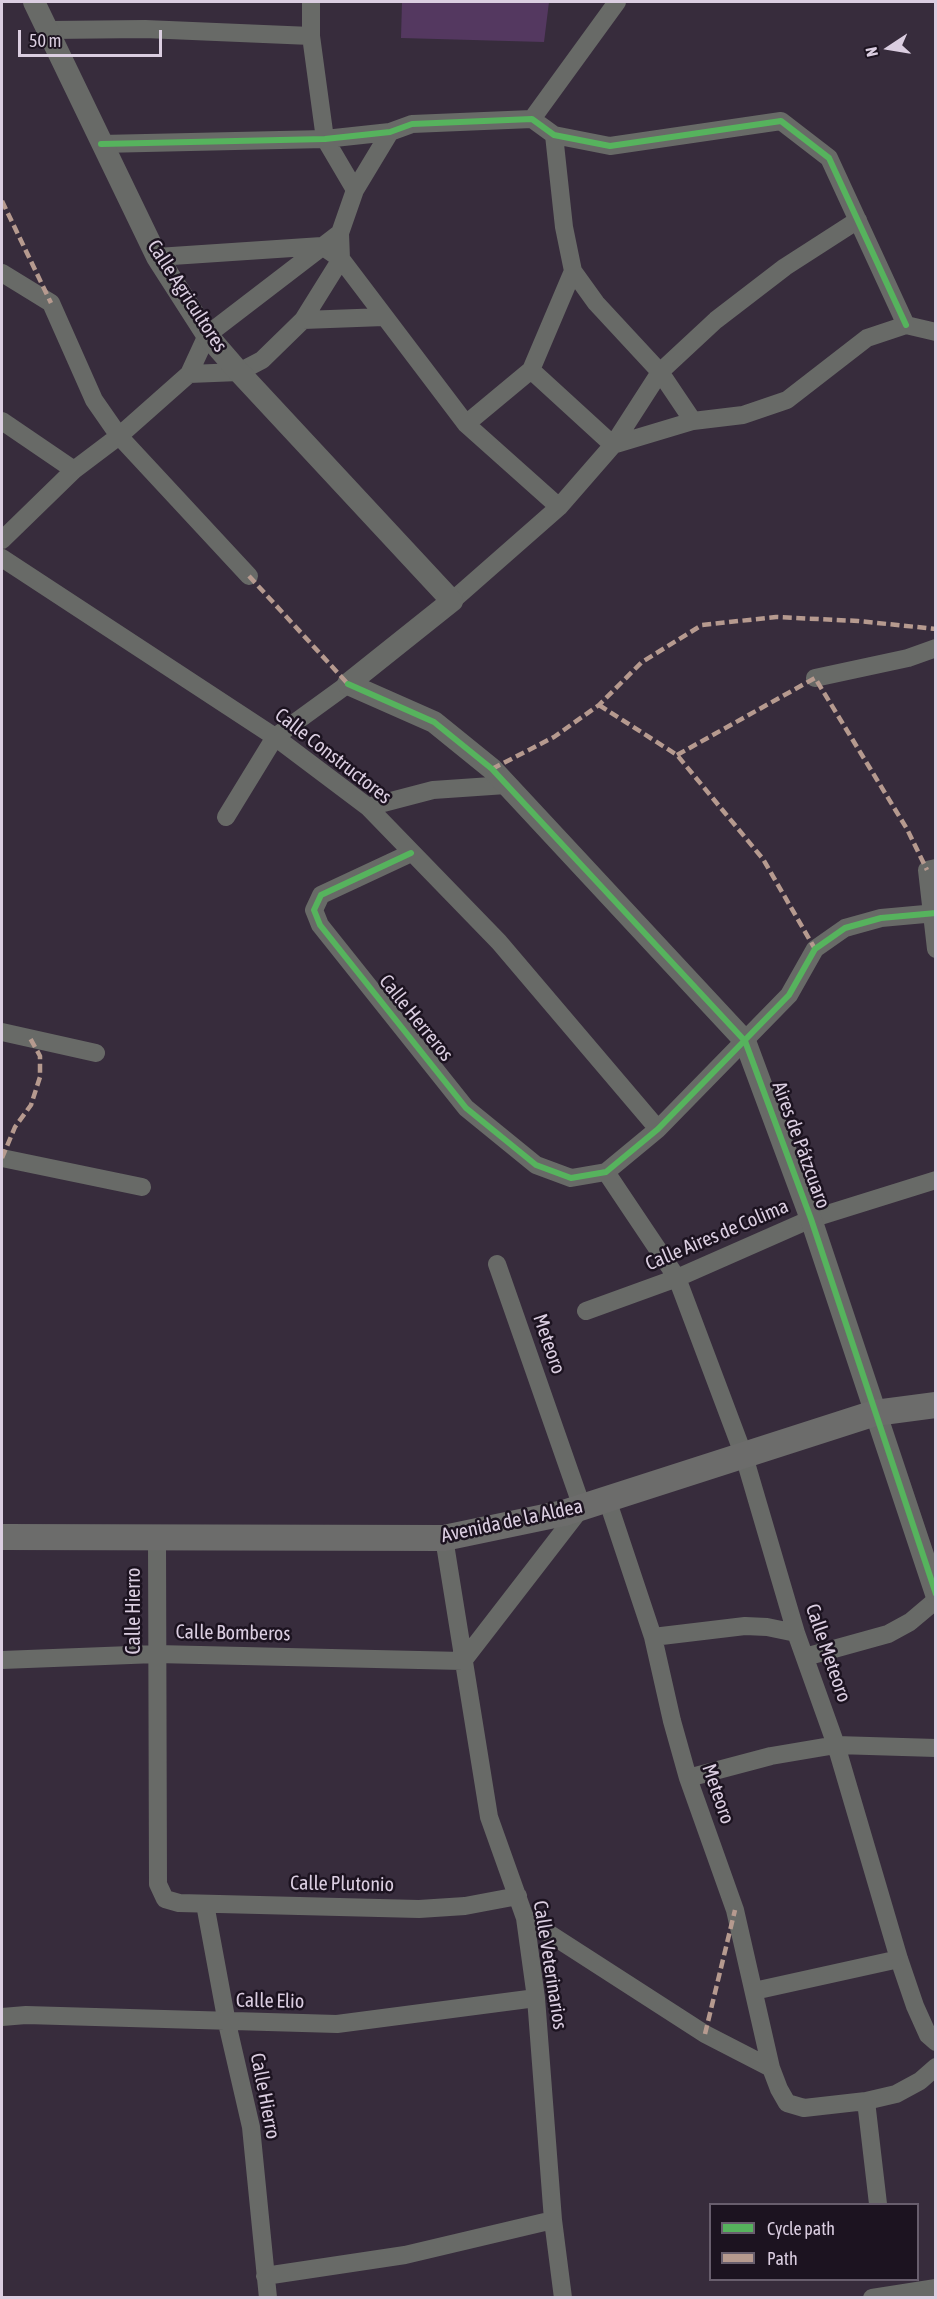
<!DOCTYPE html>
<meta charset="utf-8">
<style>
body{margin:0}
#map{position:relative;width:937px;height:2299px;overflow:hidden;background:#372c3c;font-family:"Asap Condensed",sans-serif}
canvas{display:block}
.frame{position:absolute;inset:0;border:3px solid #dbcee1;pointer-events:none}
.legend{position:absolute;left:709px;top:2203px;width:210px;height:78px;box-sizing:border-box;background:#1c1320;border:2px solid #685e6d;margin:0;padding:8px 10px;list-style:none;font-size:18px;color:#dbcee1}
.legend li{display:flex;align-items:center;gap:12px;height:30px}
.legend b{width:30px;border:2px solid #685e6d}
.north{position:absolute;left:859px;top:18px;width:60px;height:60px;-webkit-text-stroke:4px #1c1320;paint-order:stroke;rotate:258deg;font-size:16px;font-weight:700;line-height:24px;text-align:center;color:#dbcee1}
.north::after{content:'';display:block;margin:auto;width:21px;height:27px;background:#dbcee1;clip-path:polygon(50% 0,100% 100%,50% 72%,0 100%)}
.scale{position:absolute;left:18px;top:30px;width:144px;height:27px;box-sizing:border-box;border:3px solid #dbcee1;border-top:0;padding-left:8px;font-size:18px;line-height:21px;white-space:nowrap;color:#dbcee1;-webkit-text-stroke:4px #1c1320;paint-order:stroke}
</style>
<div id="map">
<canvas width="937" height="2299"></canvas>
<div class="frame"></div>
<ul class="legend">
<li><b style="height:8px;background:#56b35d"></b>Cycle path</li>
<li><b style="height:8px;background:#b69a8f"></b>Path</li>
</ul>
<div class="north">N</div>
<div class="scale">50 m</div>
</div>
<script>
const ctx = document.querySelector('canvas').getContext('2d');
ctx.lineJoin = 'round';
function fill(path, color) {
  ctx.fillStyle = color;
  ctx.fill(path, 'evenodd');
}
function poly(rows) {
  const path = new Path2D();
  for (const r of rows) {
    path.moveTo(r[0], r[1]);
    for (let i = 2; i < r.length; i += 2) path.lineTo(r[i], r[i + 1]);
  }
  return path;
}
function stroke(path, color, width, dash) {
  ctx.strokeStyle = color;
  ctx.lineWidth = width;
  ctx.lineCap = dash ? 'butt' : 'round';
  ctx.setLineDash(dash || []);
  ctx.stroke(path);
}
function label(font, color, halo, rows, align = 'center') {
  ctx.font = font + ' "Asap Condensed",sans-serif';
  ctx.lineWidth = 5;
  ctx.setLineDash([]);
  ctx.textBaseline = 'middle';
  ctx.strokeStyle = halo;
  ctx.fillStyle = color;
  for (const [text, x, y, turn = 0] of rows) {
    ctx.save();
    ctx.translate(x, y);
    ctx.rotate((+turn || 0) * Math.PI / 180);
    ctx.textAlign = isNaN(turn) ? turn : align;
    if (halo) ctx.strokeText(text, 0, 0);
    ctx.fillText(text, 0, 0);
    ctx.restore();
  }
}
const green = poly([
 [402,2,549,2,544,42,401,38]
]);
const minor = poly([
 [311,2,311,36,325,139,355,190],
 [50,30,145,29,311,36],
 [532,119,617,2],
 [554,135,564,227,573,271,596,303,660,372,693,421],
 [101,144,325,139,390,132,412,124,532,119,554,135,610,146,781,121,829,158,906,325],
 [157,257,322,246,341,259,466,424,559,507],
 [2,273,51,303,94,400,119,436,249,576],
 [303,320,384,317],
 [906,325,936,332],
 [531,370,613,445,660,372,716,320,785,267,858,220],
 [189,374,239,372,262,360,303,320,341,259,340,233,355,190,390,132],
 [2,421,74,470],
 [466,424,531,370,573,271],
 [2,540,74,470,119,436,189,374,207,335,340,233],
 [2,558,275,737,368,807,499,942,658,1129],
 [452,601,559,507,613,445,693,421,743,415,787,400,867,338,906,325],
 [815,678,908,658,936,648],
 [368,807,433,790,506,785],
 [226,817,275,737,348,684],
 [411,853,321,895,314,910,320,925,466,1108,536,1165,571,1178,606,1172,658,1129,789,995,815,949,845,928,881,918,936,913],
 [936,868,927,870,936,949],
 [2,1032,96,1053],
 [2,1158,142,1187],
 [606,1172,677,1278,744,1456,796,1633,836,1745,899,1959,915,2006,928,2035,936,2042],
 [586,1311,677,1278,811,1219,936,1180],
 [607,1499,653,1637,672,1721,688,1778,735,1910,771,2068,779,2089,787,2103,804,2108,866,2101,896,2094,920,2081,936,2067],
 [444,1538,489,1817,525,1918,536,1998,553,2220,563,2298],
 [157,1539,158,1884,165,1899,179,1903,419,1909,465,1906,518,1896],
 [653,1637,745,1626,767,1627,796,1633],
 [805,1657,888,1634,910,1622,936,1600],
 [2,1660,156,1654,463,1661,582,1507,497,1264],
 [688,1778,771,1756,836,1745,936,1748],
 [205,1904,227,2023,251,2127,268,2298],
 [525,1918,705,2034,771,2068],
 [754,1991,899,1959],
 [2,2017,26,2015,337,2024,536,1998],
 [866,2101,878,2204],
 [265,2276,405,2255,553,2220],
 [872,2298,936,2288]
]);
const tertiary = poly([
 [34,2,157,257,207,335,239,372,452,601,348,684,434,722,492,769,745,1041,811,1219,936,1594]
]);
const secondary = poly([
 [2,1537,444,1538,564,1513,875,1413,936,1405]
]);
const quiet = poly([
 [2,201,51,303],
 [249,576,348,684],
 [599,705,677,755,763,859,815,949],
 [677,755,815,678,907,829,927,870],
 [492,769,554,737,599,705,642,662,702,625,776,617,858,621,936,629],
 [2,1158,15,1127,31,1105,40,1077,40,1056,30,1038],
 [705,2034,735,1910]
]);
const cycleway = poly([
 [101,144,325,139,390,132,412,124,532,119,554,135,610,146,781,121,829,158,906,325],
 [348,684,434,722,492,769,745,1041,811,1219,936,1594],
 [411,853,321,895,314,910,320,925,466,1108,536,1165,571,1178,606,1172,658,1129,789,995,815,949,845,928,881,918,936,913]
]);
const streetNames = [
 ["Calle Agricultores",187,296,57],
 ["Calle Constructores",333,756,38],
 ["Calle Herreros",416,1018,51],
 ["Aires de Pátzcuaro",801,1145,70],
 ["Calle Aires de Colima",717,1235,-23],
 ["Meteoro",549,1344,71],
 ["Avenida de la Aldea",512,1521,-12],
 ["Calle Hierro",134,1611,-90],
 ["Calle Bomberos",233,1633,1],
 ["Calle Meteoro",828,1653,71],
 ["Meteoro",718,1794,71],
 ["Calle Plutonio",342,1884,1],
 ["Calle Veterinarios",550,1965,81],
 ["Calle Elio",270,2001,1],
 ["Calle Hierro",265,2096,79]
];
fill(green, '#543860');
stroke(minor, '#686a67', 18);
stroke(tertiary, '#686a67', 22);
stroke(secondary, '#6c6c6b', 26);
stroke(quiet, '#b69a8f', 4.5, [9, 4.5]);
stroke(cycleway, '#56b35d', 6);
label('20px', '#dbcee1', '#1c1320', streetNames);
</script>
